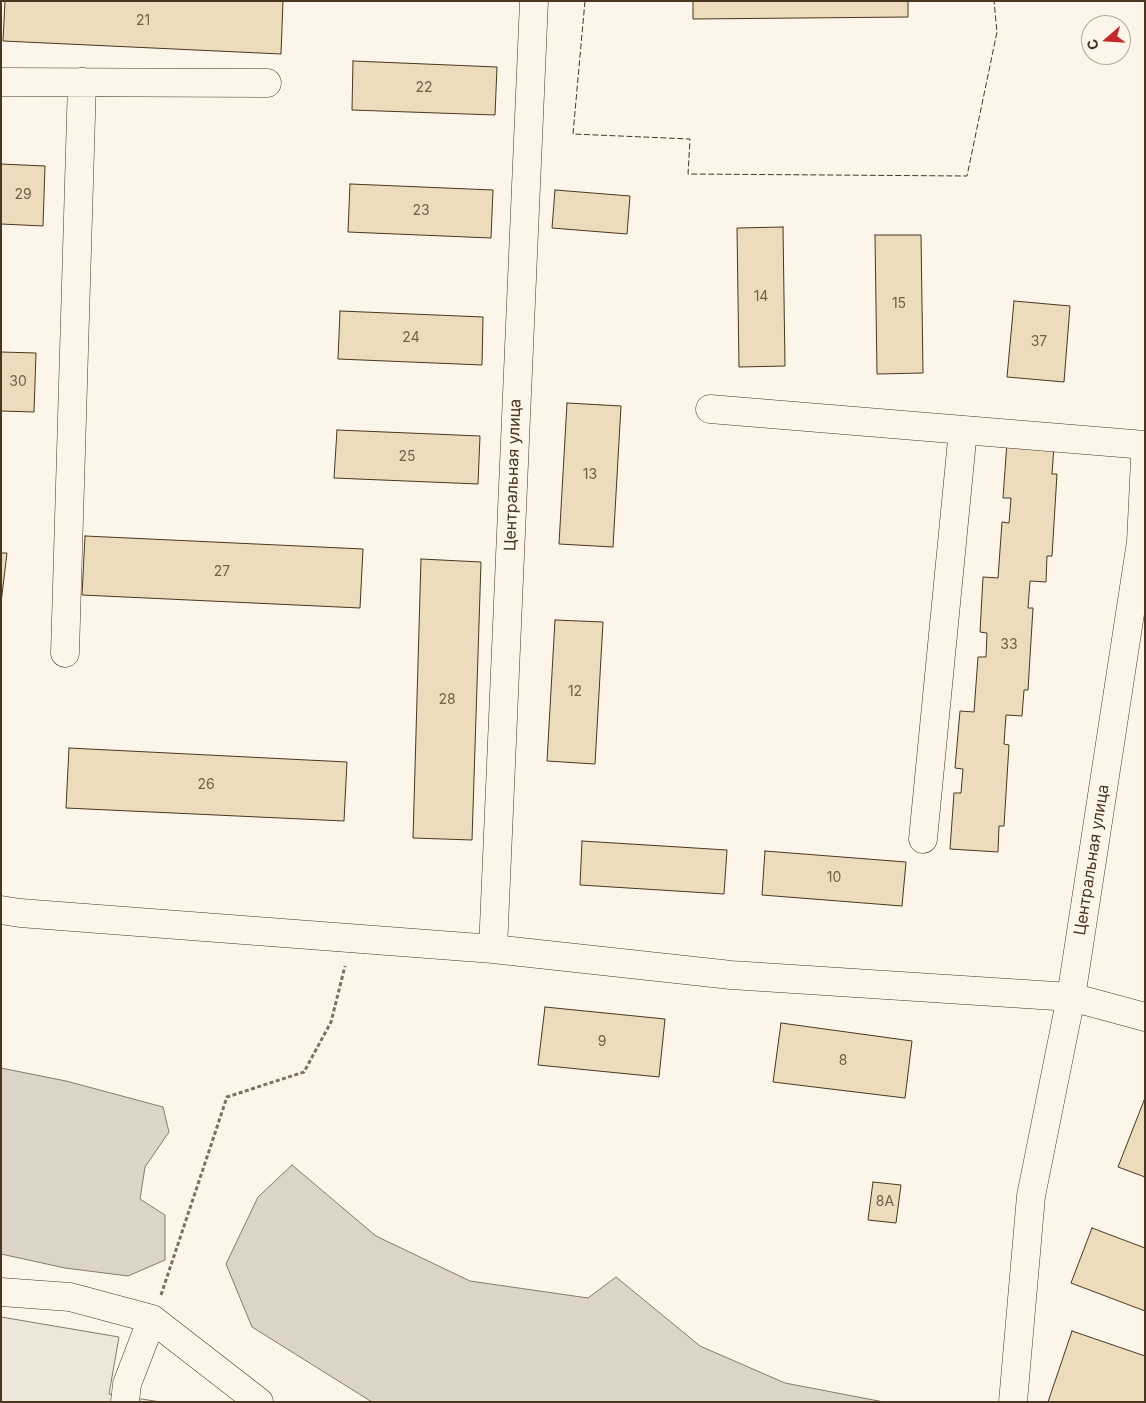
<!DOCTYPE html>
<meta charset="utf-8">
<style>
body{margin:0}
#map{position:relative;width:1146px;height:1403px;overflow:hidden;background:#fbf6e9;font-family:Inter,sans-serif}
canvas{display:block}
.frame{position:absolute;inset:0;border:2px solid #4a3520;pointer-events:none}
.north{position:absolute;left:1081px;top:15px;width:50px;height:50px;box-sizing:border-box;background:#fbf6e9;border:1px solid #b4a999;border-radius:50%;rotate:251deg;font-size:14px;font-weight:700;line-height:20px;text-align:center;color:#4a3520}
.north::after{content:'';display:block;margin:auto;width:18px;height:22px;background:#c62828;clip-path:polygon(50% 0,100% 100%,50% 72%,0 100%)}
</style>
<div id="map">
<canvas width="1146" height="1403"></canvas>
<div class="frame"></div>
<div class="north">С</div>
</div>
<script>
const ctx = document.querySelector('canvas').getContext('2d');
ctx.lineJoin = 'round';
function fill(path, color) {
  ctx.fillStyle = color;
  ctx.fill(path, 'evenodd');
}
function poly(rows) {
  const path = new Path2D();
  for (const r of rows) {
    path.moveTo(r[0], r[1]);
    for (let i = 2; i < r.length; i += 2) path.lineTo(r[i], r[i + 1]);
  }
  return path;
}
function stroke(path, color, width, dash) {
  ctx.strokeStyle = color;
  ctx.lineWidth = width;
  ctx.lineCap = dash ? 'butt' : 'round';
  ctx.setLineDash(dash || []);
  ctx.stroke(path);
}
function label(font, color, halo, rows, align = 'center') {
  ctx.font = font + ' Inter,sans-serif';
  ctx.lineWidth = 4;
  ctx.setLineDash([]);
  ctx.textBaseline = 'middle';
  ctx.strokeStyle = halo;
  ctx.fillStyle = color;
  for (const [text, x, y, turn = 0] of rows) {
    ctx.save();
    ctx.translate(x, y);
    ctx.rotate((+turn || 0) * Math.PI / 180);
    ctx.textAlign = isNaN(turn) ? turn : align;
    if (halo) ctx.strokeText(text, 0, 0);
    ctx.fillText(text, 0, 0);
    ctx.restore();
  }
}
const green = poly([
 [1,1317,119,1337,109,1394,161,1402,1,1402,1,1317]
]);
const water = poly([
 [1,1068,66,1081,163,1107,169,1132,145,1167,140,1199,165,1215,165,1260,128,1276,65,1268,1,1254,1,1068],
 [292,1165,376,1236,470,1281,588,1298,616,1277,700,1346,785,1383,884,1402,372,1402,252,1327,226,1264,258,1197,292,1165]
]);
const building = poly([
 [5,1,283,1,281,54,3,41,5,1],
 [693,1,908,1,908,17,693,19,693,1],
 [353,61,497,67,495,115,352,110,353,61],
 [1,164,45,166,43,226,1,224,1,164],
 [350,184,493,190,491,238,348,232,350,184],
 [555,190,630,196,627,234,552,228,555,190],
 [783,227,785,366,739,367,737,228,783,227],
 [875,235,921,235,923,373,877,374,875,235],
 [1014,301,1070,306,1064,382,1007,377,1014,301],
 [340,311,483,317,482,365,338,359,340,311],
 [1,352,36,353,34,412,1,411,1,352],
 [567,403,621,406,613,547,559,544,567,403],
 [337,430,480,436,478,484,334,478,337,430],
 [1007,442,1054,446,1052,474,1057,474,1052,556,1047,556,1046,582,1030,581,1028,608,1033,608,1028,690,1024,690,1022,716,1006,715,1004,744,1009,745,1004,826,999,826,998,852,950,849,954,793,961,793,963,769,955,768,960,711,974,712,978,657,986,657,987,633,980,632,983,577,998,578,1002,522,1009,523,1011,498,1003,498,1007,442],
 [85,536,363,549,360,608,82,595,85,536],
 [1,553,7,553,1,603,1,553],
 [421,559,481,562,472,840,413,838,421,559],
 [555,620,603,622,595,764,547,761,555,620],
 [69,748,347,762,344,821,66,808,69,748],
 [582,841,727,850,724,894,580,885,582,841],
 [765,851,906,862,902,906,762,895,765,851],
 [545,1007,665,1019,659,1077,538,1065,545,1007],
 [781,1023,912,1041,905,1098,773,1082,781,1023],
 [1145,1098,1145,1177,1118,1167,1145,1098],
 [873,1182,901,1185,896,1223,868,1220,873,1182],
 [1092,1228,1145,1248,1145,1311,1071,1283,1092,1228],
 [1072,1331,1145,1356,1145,1402,1048,1402,1072,1331]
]);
const path = poly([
 [161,1295,227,1097,304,1072,331,1022,345,966]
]);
const minor = poly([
 [1,82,267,83],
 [710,409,1145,445],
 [65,653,82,82],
 [923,839,963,430],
 [1,910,20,913,493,949,731,975,1071,997,1145,1017],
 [493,949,534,1],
 [1,1292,70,1297,152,1319,259,1402],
 [125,1402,127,1384,152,1319],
 [1013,1402,1031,1196,1071,997,1141,542,1145,459]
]);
const fence = poly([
 [585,1,573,134,690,139,688,174,967,176,997,32,994,1]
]);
const numberNames = [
 ["21",143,21],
 ["22",424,88],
 ["29",23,195],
 ["23",421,211],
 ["14",761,297],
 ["15",899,304],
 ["24",411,338],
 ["37",1039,342],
 ["30",18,382],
 ["25",407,457],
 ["13",590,475],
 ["27",222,572],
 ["33",1009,645],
 ["12",575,692],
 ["28",447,700],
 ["26",206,785],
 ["10",834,878],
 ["9",602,1042],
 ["8",843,1061],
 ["8А",885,1202]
];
const streetNames = [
 ["Центральная улица",513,475,-88],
 ["Центральная улица",1092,860,-81]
];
fill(green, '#ede6d9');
stroke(green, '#887966', 1);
fill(water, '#dcd4c6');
stroke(water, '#887966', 1);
fill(building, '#ecdcbc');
stroke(building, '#4a3520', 1);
stroke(minor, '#4a3520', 29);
stroke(path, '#7f6f5c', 3, [4, 2.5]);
stroke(minor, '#fbf6e9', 28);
stroke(fence, '#4a3520', 1, [6, 2.5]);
label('14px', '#725f47', null, numberNames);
label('16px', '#4a3520', '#fbf6e9', streetNames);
</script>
